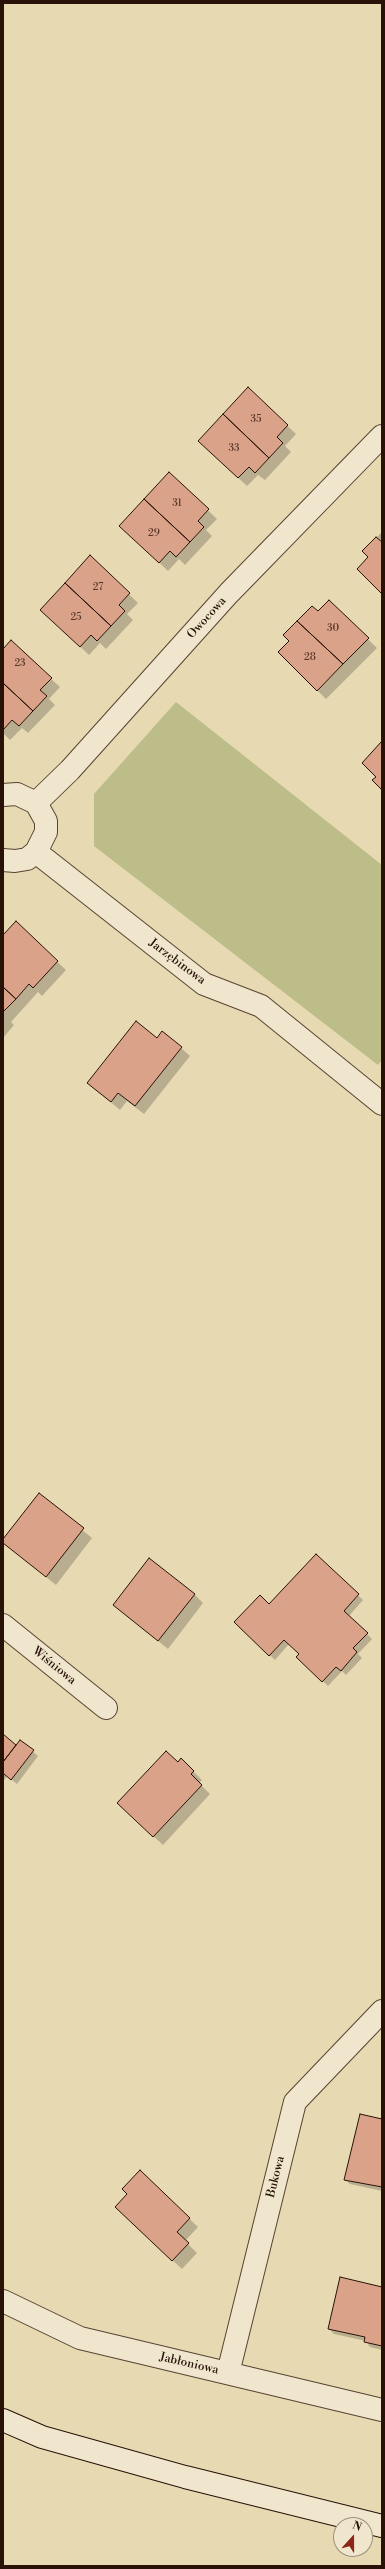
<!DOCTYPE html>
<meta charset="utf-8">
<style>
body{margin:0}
#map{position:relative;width:385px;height:2569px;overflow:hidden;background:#e7d9b2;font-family:"Libre Bodoni",serif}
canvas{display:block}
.frame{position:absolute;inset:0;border:4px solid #281207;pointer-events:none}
.north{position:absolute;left:333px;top:2517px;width:40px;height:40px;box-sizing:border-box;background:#efe6cd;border:1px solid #9f917e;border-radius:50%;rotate:21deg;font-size:11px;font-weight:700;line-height:16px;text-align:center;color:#281207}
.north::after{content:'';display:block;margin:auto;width:14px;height:18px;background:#8f2418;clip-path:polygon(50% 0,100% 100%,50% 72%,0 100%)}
</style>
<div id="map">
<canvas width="385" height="2569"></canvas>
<div class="frame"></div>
<div class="north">N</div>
</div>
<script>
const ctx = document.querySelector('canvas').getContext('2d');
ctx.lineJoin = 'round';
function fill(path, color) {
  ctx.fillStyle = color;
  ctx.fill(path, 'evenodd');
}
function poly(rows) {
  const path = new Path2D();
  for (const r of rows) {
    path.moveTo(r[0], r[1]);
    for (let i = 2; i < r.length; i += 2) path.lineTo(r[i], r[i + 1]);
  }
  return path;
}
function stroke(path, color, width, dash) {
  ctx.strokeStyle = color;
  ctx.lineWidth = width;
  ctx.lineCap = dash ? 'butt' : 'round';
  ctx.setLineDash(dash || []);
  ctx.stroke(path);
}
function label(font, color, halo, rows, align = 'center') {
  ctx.font = font + ' "Libre Bodoni",serif';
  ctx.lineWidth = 4;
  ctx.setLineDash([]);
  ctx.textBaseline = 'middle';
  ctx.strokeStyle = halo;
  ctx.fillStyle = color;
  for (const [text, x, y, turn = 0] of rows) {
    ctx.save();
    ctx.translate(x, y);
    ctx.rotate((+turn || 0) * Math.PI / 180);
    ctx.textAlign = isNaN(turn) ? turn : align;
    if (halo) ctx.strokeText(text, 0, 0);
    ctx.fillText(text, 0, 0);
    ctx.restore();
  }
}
const green = poly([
 [176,702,382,865,382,1060,378,1065,94,846,94,794]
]);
const shadow = poly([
 [248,389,296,434,285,446,291,452,265,480,258,475,247,486,208,450],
 [169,473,217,519,206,530,212,536,185,565,179,559,168,571,129,534],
 [382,532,382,592,369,557,363,551],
 [90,557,138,603,127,614,133,620,106,649,100,643,89,655,50,618],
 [329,601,377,648,326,699,279,652],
 [3,651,51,679,60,687,49,699,55,705,28,733,22,728,10,740,3,733],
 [16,923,66,970,42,996,38,992,11,1022,14,1025,3,1038,3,937],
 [158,1039,181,1048,190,1056,144,1114,127,1101,120,1110,88,1083],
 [39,1495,92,1538,56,1585,3,1542],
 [316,1556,363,1600,349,1616,372,1639,358,1654,362,1658,346,1675,342,1671,328,1686,297,1657,300,1654,289,1644,275,1660,235,1622,269,1605],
 [194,1594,203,1603,168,1649,114,1605],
 [3,1736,16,1746,20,1741,38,1756,17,1784,7,1776,3,1781],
 [178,1763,193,1771,202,1780,199,1783,210,1794,163,1845,127,1812],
 [382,2120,382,2191,350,2184,345,2180],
 [140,2172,198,2227,185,2241,197,2253,182,2269,125,2216],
 [382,2288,382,2350,370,2347,366,2341,334,2334,329,2329]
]);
const building = poly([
 [248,387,288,425,277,437,283,443,269,458,223,414,248,387],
 [223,414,269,458,255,473,249,467,238,478,198,441,223,414],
 [169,472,209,509,198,521,204,527,190,542,144,499,169,472],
 [144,499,190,542,176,557,170,551,159,563,119,526,144,499],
 [376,537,382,542,382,594,357,569,368,557,362,551,376,537],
 [90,555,130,593,119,605,125,611,111,626,65,583,90,555],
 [65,583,111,626,97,641,91,635,80,647,40,610,65,583],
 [329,600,369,638,343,664,297,621,312,606,318,611,329,600],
 [297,621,343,664,317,691,278,652,289,641,283,635,297,621],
 [11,640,52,678,40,690,47,696,33,711,3,683,3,649,11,640],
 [3,683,33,711,19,726,12,720,3,730,3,683],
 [382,741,382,790,372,780,376,777,362,763,382,741],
 [16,921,58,961,33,988,29,984,16,999,3,987,3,935,16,921],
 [3,987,16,999,3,1012,3,987],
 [136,1021,157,1038,162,1031,182,1047,135,1106,118,1093,111,1102,87,1083,136,1021],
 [39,1493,84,1528,46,1577,3,1543,3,1539,39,1493],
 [316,1554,359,1594,344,1611,368,1633,353,1648,357,1652,341,1671,336,1667,322,1682,296,1657,299,1654,284,1640,269,1656,234,1622,260,1595,269,1604,316,1554],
 [149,1558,195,1594,158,1641,113,1605,149,1558],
 [3,1734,16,1745,3,1762,3,1734],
 [20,1740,34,1750,11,1780,3,1773,3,1762,20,1740],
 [166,1751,178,1762,181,1758,194,1771,191,1774,202,1785,153,1837,117,1803,166,1751],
 [360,2114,382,2119,382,2187,344,2180,360,2114],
 [140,2170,190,2218,177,2232,189,2243,172,2261,115,2207,127,2194,122,2189,140,2170],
 [340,2277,382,2287,382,2346,364,2342,365,2337,328,2329,340,2277]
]);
const street = poly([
 [3,795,17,794,36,803,46,821,46,832,36,852,27,859,15,861,3,860],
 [36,803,70,770,229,593,382,436],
 [36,852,204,984,261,1006,382,1104],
 [3,1625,106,1708],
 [3,2301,80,2338,382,2410],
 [228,2373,295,2102,382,2011]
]);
const secondary = poly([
 [3,2420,42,2437,185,2477,382,2526]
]);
const numberNames = [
 ["35",256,420],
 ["33",234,449],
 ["31",177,504],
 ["29",154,534],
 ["27",98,588],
 ["25",76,618],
 ["30",333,629],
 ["28",310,658],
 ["23",20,664]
];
const streetNames = [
 ["Owocowa",207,618,-48],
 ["Jarzębinowa",177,962,37],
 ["Wiśniowa",54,1666,39],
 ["Bukowa",276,2177,-76],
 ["Jabłoniowa",189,2364,13]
];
fill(green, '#bcbd88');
fill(shadow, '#0003');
fill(building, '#dba28a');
stroke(building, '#281207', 1);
stroke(street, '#584432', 24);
stroke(secondary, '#281207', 24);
stroke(street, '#efe6cd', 22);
stroke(secondary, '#efe6cd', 22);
label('10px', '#553628', null, numberNames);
label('12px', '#281207', '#efe6cd', streetNames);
</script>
